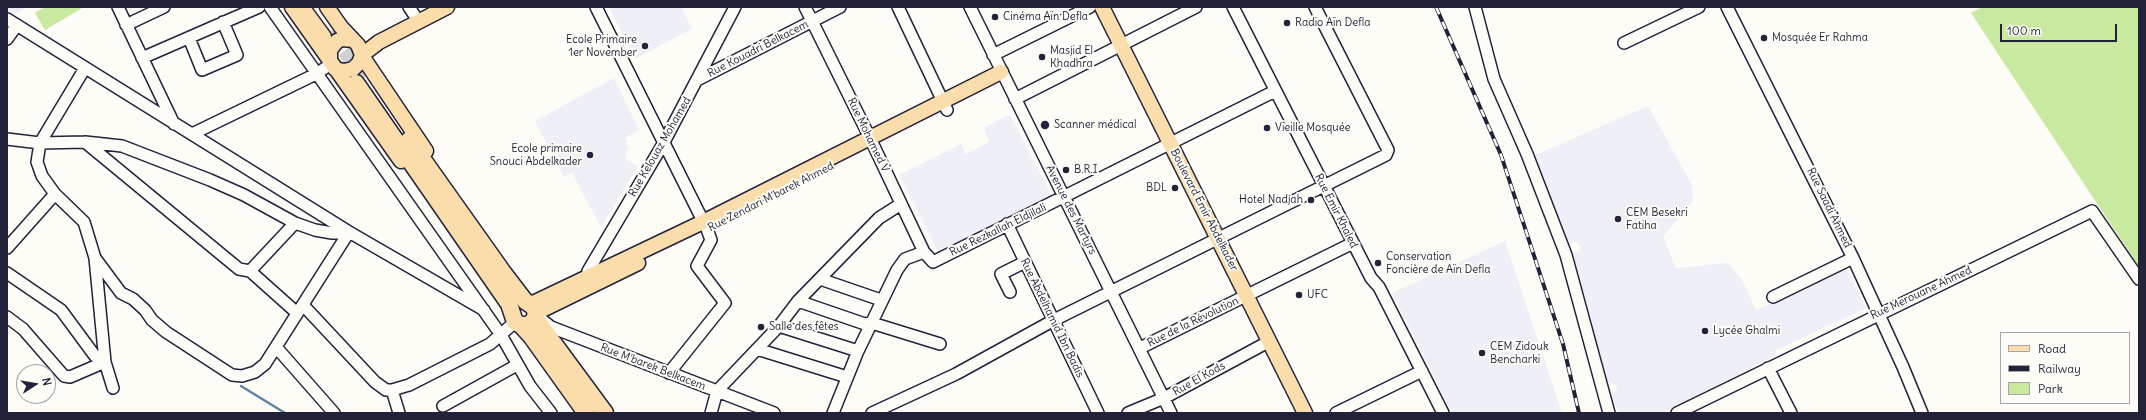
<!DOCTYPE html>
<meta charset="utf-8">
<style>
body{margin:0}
#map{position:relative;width:2146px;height:420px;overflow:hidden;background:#fdfcf7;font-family:Delius,sans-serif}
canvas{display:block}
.frame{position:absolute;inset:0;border:8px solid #22223b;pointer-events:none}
.legend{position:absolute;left:2000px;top:332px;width:130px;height:72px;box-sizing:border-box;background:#fdfcf7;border:1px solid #a5a5ac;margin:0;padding:5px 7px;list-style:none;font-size:12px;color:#22223b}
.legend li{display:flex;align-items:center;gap:8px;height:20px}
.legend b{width:20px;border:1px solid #a5a5ac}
.north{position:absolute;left:16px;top:364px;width:40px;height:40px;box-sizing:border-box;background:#fdfcf7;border:1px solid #a5a5ac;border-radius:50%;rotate:78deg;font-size:11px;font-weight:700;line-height:16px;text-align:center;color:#22223b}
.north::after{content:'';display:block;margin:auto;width:14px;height:18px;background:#22223b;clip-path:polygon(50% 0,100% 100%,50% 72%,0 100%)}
.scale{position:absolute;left:2000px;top:24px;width:117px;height:18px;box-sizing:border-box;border:2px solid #22223b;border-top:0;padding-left:5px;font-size:12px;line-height:14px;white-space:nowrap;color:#22223b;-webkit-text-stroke:3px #fdfcf7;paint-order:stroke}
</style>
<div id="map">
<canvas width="2146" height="420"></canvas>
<div class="frame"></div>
<ul class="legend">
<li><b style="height:5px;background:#fbddab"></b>Road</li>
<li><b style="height:5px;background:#22223b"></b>Railway</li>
<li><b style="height:11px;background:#c9e8a0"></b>Park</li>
</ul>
<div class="north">N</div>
<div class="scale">100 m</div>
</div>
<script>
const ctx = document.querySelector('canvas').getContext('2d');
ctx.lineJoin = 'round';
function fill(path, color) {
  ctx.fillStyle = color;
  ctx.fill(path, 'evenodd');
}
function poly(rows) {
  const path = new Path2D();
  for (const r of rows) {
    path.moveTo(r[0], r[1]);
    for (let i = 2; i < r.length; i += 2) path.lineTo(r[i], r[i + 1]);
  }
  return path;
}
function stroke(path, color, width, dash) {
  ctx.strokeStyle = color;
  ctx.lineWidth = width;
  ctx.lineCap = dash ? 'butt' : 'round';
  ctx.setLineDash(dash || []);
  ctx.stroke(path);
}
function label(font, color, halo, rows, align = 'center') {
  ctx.font = font + ' Delius,sans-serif';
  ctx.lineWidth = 4;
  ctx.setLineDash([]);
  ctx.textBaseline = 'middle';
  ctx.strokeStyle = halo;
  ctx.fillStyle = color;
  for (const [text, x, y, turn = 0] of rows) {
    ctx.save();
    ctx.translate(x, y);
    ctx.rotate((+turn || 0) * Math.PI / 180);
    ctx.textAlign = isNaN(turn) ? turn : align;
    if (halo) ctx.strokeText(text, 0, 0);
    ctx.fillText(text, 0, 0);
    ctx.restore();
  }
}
const built = poly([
 [7,7,28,7,11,16,7,14],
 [609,7,681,7,692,29,635,59],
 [614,78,639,130,625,138,628,141,625,144,628,147,625,159,638,166,601,227,572,173,564,177,535,121],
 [1648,106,1692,185,1693,201,1663,237,1676,268,1728,263,1742,280,1756,310,1846,267,1866,308,1775,351,1777,355,1662,413,1620,413,1609,396,1617,390,1616,385,1608,382,1584,305,1572,254,1581,250,1577,242,1569,244,1533,156],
 [1010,114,1051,195,938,252,899,175,961,144,966,154,989,142,984,128],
 [1505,241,1562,413,1452,413,1392,293]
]);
const green = poly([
 [45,7,84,7,45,30,35,13],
 [1982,7,2139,7,2139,267,1971,13]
]);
const stream = poly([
 [241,386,285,413]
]);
const highwayTunnel = poly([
 [331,31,364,77]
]);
const minor = poly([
 [118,7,174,124],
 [270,7,501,335,530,386,551,413],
 [409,7,419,22],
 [596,7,707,229,711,240,697,266,725,303,669,373],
 [805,7,870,138,924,252,933,262,1275,91],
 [898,7,947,110],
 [970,7,1171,413],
 [1233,7,1371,278,1379,287,1443,413],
 [1475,7,1494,79,1527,154,1566,255,1609,413],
 [1727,7,1853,258,1903,367,1922,413],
 [7,19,349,232,484,310],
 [126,25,164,7],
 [189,38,202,70,237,55,223,22],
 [7,39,17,25],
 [1624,43,1699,7],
 [993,55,1090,7],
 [142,58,259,7],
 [85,68,40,143,37,162,42,176,55,194,84,222,95,258,105,362,113,388],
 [697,80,840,7],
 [1015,99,1196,7],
 [192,134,316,74,331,64],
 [7,139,40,143,85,142,122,146,210,180,244,195,295,223,315,230,332,233,349,232],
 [85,142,239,269,250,271,297,313],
 [1007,224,1098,413],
 [7,248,55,194],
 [95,258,121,293,133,299,145,310,152,320,166,332,232,375,242,376,255,372,265,364,349,232],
 [250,271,295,223],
 [7,273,61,310,95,356,105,362],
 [820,279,881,300],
 [594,281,588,271,663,144,735,7],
 [1010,292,1001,274,1025,262],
 [1773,297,1853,258],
 [798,301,865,324,872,323,940,344],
 [303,305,375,382,386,390,392,390,409,385,490,344,515,322],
 [7,317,23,329,64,376,70,377,105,362],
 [541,319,551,327,774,413],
 [779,326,858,351],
 [276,347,334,413],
 [1140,348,1353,243],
 [757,349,847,377],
 [1768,368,1791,413],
 [392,390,399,413],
 [443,406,517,365],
 [711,413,717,391,779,326,798,301,879,218,901,204],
 [833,413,858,351,897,270,905,259,924,252],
 [872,413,956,374,1054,320,1386,155,1388,150,1315,7],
 [1128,413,1164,398,1268,342],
 [1336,413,1422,371],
 [1677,413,2092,211,2139,279]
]);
const major = poly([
 [292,7,401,161],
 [327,7,341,27,358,45,362,55,359,63,353,69,344,71,335,69],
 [1102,7,1305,413],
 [362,55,379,42,447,7],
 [362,56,426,151],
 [330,61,330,50,337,41,342,39,353,40],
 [531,304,703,222,1001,72],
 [536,313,638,263]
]);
const highway = poly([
 [301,7,323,37],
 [356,83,509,304,515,322,521,325,531,336,586,413],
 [409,140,502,271,525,301,534,307,536,315,533,321,528,325,521,325],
 [535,318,605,413]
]);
const rail = poly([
 [1436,7,1501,155,1563,344,1579,413]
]);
const markers = [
 [995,17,4,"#22223b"],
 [1287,23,4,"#22223b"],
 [1764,38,4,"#22223b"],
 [645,46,4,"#22223b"],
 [1042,57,4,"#22223b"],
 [1045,125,5,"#22223b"],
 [1267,128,4,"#22223b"],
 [590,155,4,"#22223b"],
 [1066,170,4,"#22223b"],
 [1175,188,4,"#22223b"],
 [1311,200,4,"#22223b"],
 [1618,219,4,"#22223b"],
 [1378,263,4,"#22223b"],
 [1299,295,4,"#22223b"],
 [761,327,4,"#22223b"],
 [1705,331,4,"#22223b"],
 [1482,353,4,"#22223b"]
];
const poiNames = [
 ["Cinéma Aïn Defla",1003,17],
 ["Radio Aïn Defla",1295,23],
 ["Mosquée Er Rahma",1772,38],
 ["Ecole Primaire",637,40,"right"],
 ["1er November",637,53,"right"],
 ["Masjid El",1050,51],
 ["Khadhra",1050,64],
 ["Scanner médical",1054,125],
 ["Vieille Mosquée",1275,128],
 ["Ecole primaire",582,149,"right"],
 ["Snouci Abdelkader",582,162,"right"],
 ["B.R.I",1074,170],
 ["BDL",1167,188,"right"],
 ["Hotel Nadjah",1303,200,"right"],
 ["CEM Besekri",1626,213],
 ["Fatiha",1626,226],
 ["Conservation",1386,257],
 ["Foncière de Aïn Defla",1386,270],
 ["UFC",1307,295],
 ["Salle des fêtes",769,327],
 ["Lycée Ghalmi",1713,331],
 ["CEM Zidouk",1490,347],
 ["Bencharki",1490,360]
];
const streetNames = [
 ["Rue Kouadri Belkacem",758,49,-27],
 ["Rue Mohamed V",868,135,64],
 ["Rue Kelouaz Mohamed",660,147,-60],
 ["Rue Zendari M'barek Ahmed",771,197,-27],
 ["Rue Saadi Ahmed",1829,208,64],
 ["Avenue des Martyrs",1071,210,63],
 ["Boulevard Emir Abdelkader",1204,210,63],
 ["Rue Emir Khaled",1336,211,63],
 ["Rue Rezkallah Eldjilali",998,230,-26],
 ["Rue Merouane Ahmed",1921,293,-25],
 ["Rue Abdelhamid Ibn Badis",1052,318,64],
 ["Rue de la Révolution",1193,322,-26],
 ["Rue M'barek Belkacem",653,367,21],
 ["Rue El Kods",1199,379,-29]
];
fill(built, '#efeff8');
fill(green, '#c9e8a0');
stroke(stream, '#5f83a2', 2.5);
stroke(highwayTunnel, '#d1d0d1', 16, [16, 8]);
stroke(minor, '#22223b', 14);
stroke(major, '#22223b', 17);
stroke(highway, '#22223b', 19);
stroke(minor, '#fdfcf7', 11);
stroke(major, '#fbddab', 14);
stroke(highway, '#fbddab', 16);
stroke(rail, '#22223b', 4);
stroke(rail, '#fdfcf7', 2.5, [8]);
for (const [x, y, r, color] of markers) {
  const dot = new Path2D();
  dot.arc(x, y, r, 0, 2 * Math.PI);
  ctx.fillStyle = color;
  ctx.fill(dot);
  stroke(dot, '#fdfcf7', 1.5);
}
label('11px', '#22223b', '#fdfcf7', poiNames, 'left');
label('11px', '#22223b', '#fdfcf7', streetNames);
</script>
